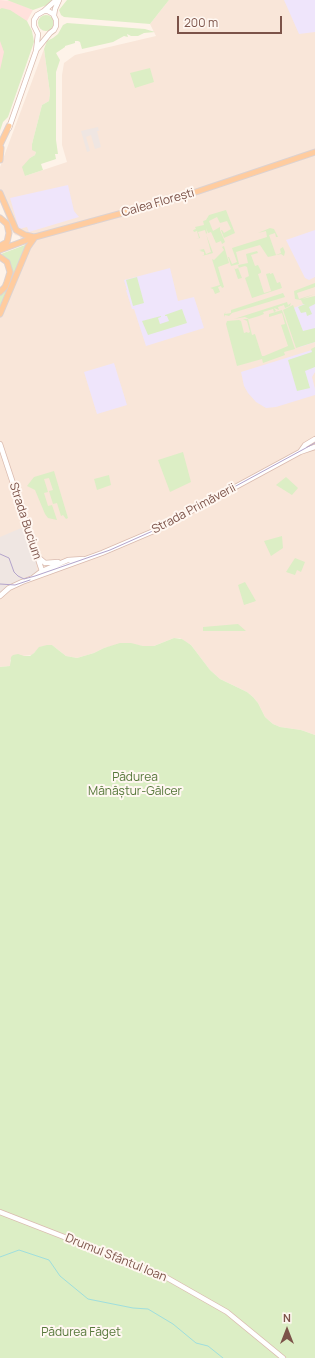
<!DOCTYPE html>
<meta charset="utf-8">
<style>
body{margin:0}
#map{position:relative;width:315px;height:1358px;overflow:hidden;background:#fef3e9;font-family:Manrope,sans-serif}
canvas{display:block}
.north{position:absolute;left:267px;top:1310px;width:40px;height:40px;-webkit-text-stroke:3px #fff7f1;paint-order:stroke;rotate:0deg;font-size:11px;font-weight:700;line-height:16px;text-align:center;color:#7c5349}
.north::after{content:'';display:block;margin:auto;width:14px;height:18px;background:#7c5349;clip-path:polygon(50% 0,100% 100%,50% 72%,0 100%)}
.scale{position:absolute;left:177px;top:16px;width:105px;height:18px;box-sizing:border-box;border:2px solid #7c5349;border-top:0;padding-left:5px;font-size:12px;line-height:14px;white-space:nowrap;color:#7c5349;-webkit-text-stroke:3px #fff7f1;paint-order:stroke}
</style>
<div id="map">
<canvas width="315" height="1358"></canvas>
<div class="north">N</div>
<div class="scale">200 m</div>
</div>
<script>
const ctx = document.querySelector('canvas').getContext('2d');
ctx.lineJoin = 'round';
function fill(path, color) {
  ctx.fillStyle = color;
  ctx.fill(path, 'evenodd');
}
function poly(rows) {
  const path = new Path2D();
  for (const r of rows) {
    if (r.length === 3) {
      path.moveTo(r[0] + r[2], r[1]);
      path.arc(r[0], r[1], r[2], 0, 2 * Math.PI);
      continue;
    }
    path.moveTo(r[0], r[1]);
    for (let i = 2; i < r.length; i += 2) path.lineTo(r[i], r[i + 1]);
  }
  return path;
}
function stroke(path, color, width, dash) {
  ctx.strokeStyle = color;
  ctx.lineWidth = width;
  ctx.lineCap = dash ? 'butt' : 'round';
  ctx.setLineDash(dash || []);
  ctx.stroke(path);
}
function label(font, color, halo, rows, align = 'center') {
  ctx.font = font + ' Manrope,sans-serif';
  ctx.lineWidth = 4;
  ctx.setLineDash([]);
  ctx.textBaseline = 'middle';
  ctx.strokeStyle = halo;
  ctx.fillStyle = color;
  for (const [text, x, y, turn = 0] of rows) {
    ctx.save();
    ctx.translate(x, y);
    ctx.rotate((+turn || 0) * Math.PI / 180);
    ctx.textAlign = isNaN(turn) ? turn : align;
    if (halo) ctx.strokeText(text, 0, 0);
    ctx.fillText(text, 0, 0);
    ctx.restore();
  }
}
const residential = poly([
 [169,0,315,0,315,735,301,730,280,727,273,724,265,717,258,703,253,697,247,692,220,679,210,670,191,645,180,638,174,638,154,646,143,646,125,643,104,648,94,653,77,658,66,656,52,645,40,647,32,655,22,656,10,660,11,665,10,666,0,667,0,310,26,247,19,236,15,235,10,227,0,202,0,167,44,49,50,93,49,101,42,105,32,144,36,152,35,155,30,158,25,176,67,162,62,145,62,75,64,63,75,55,156,36,150,24]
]);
const commercial = poly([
 [0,0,12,1,33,10,27,21,27,27,0,108]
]);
const industrial = poly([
 [98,127,99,131,97,131,101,147,95,149,91,135,86,137,90,151,87,152,81,131],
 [26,526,36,561,37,574,0,596,0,537]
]);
const education = poly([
 [284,0,315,0,315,32,299,34],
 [68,185,74,211,79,217,29,232,27,227,19,229,10,198],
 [315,230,315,277,309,280,305,278,286,240],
 [170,268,178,301,194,297,204,328,146,346,134,309,132,309,126,290,127,290,124,280],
 [315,300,315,342,300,347,288,310],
 [315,349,315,372,312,377,315,389,315,395,276,407,266,408,256,402,248,393,244,386,241,372],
 [114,363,127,405,97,414,84,372]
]);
const green = poly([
 [7,0,52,0,47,5,33,10],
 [67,0,169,0,150,24,64,17,61,15,59,10],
 [2,8,10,10,27,21,32,31,34,42,8,117,3,122,0,131,0,70,4,52,0,41,0,9],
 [46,23,8],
 [67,23,145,29,155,32,144,33,138,36,131,36,127,34,128,37,124,36,113,42,82,49,80,42,78,41,75,41,75,43,65,46,65,47,56,53,60,60,56,72,56,140,58,154,55,154,56,159,41,164,43,170,25,176,22,167,30,158,35,155,36,152,32,150,32,144,42,105,49,101,50,93,44,49,47,41,53,38,58,34,63,25],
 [150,68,154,82,135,88,130,73],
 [226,210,235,233,224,238,221,230,222,230,224,233,231,229,227,221,220,223,217,217,209,221,213,231,220,227,220,230,225,242,222,244,221,241,216,243,211,232,208,233,206,228,207,233,206,234,213,253,202,256,204,255,204,252,200,251,202,251,199,250,204,249,206,254,211,252,205,230,198,232,200,238,196,239,199,238,197,231,194,232,193,230,196,229,195,227,204,225,203,221,206,220,209,215],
 [270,228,274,229,278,237,276,237,275,233,269,235,276,255,281,253,280,249,283,247,285,252,284,256,281,254,268,257,260,245,236,252,239,264,231,266,228,257,229,257,232,264,237,262,232,248,267,237,266,231,258,233],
 [25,245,26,247,0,310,0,293,4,289,10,263,1,254],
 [224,246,229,263,218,267,224,287,222,288,221,286,218,287,220,292,215,294,213,289,210,288,220,285,212,259,214,260,224,250,222,247],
 [257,251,258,253,251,255,255,266,258,265,261,271,261,273,258,274,264,293,271,291,266,274,270,273,270,274,273,273,277,283,280,282,282,288,252,298,245,278,249,276,247,267,245,266,238,268,242,278,238,279,234,267,235,269,239,268,238,265,248,263,246,254],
 [137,277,144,303,133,306,126,280],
 [315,283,315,287,297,293,299,299,315,294,302,299,315,296,315,304,309,307,312,314,307,316,306,312,301,313,298,307,305,304,303,304,301,300,295,299,294,291],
 [283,293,285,297,232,313,229,316,225,315,224,317,224,314,226,312,225,314,231,313,231,310],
 [287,302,288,305,291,303,290,306,285,308,284,305,278,307,279,310,274,308,276,311,274,312,273,309,263,312,264,314,259,316,249,319,245,317,234,319],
 [293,305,303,331,315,328,315,342,296,348,283,310],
 [182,309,187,323,148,335,142,321,161,316,161,317,158,318,160,324,169,321,167,316,165,316,165,315],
 [282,310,295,349,284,352,285,355,263,363,262,359,237,366,226,324,227,321,239,320,241,321,244,333,247,332,248,333,250,332,247,321,243,319,248,319,252,335,255,334,262,356,264,356,288,346,281,325,285,324,282,313,269,317,269,314],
 [315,347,315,367,305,371,310,388,297,391,288,360,312,352,311,349],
 [183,452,191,482,170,492,158,460],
 [54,471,68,518,66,519,63,515,61,516,57,503,53,504,49,491,53,490,49,478,44,479,48,492,44,493,48,506,52,505,57,520,48,518,45,514,35,490,27,486,34,477],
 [109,475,111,485,97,490,94,479],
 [286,477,298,488,292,495,276,485],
 [282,536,283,548,271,556,264,541],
 [295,558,305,562,301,572,297,570,295,575,286,572],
 [245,582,256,601,244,605,238,585],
 [238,624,246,631,203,631,203,627],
 [174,638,182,639,191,645,210,670,220,679,247,692,253,697,258,703,265,717,273,724,280,727,301,730,315,735,315,1358,0,1358,0,667,10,666,11,657,13,655,18,654,24,656,30,656,34,653,39,647,47,645,52,645,66,656,77,658,94,653,104,648,120,643,131,643,143,646,154,646]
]);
const stream = poly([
 [0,1257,19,1250,49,1260,60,1276,88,1299,133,1308,148,1309,173,1324,196,1343,208,1346,223,1358]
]);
const secondary = poly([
 [54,15,55,9,59,0],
 [37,49,50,33,54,30,56,26,56,20,53,14,48,11,44,11],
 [9,128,36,51,38,34,34,26,34,20,37,15,44,11,56,0],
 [0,444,43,574],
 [300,452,305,445,315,439],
 [38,557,45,563,58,562],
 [34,577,42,571,68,560,84,559],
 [0,596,9,588,22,582,102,553,156,530,300,452,315,447],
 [0,1212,162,1275,227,1312,283,1358]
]);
const primary = poly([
 [0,145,9,126],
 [0,160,1,148],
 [0,193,16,230,25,235,34,237],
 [0,218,7,224,9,233,7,242,0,246],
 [0,250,35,237,181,197,315,152],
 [0,257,7,262,10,272,7,282,5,287,0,292],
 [0,314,28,247,35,237]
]);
const tram = poly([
 [0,554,9,558,14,572,18,576,24,579,35,576,84,559,110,550,155,530,315,443],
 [0,584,15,585,30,580]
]);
const streetNames = [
 ["Calea Florești",158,203,-16],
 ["Strada Primăverii",194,509,-28],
 ["Strada Bucium",25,521,72],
 ["Drumul Sfântul Ioan",116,1258,22]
];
const parkNames = [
 ["Pădurea",135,778],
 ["Mănăștur-Gălcer",135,792],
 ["Pădurea Făget",81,1333]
];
fill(residential, '#f9e6d9');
fill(commercial, '#ffe1dc');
fill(industrial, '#efe6e2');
fill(education, '#efe5fb');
fill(green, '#dceec5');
stroke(stream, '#9fdedd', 1);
stroke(secondary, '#dabbaf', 6);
stroke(primary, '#ddd2d0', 7);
stroke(secondary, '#fff', 4.5);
stroke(primary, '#ffcc9f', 5);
stroke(tram, '#b3a4cb', 1);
label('12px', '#7c5349', '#fff7f1', streetNames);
label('12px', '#56773a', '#fff7f1', parkNames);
</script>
